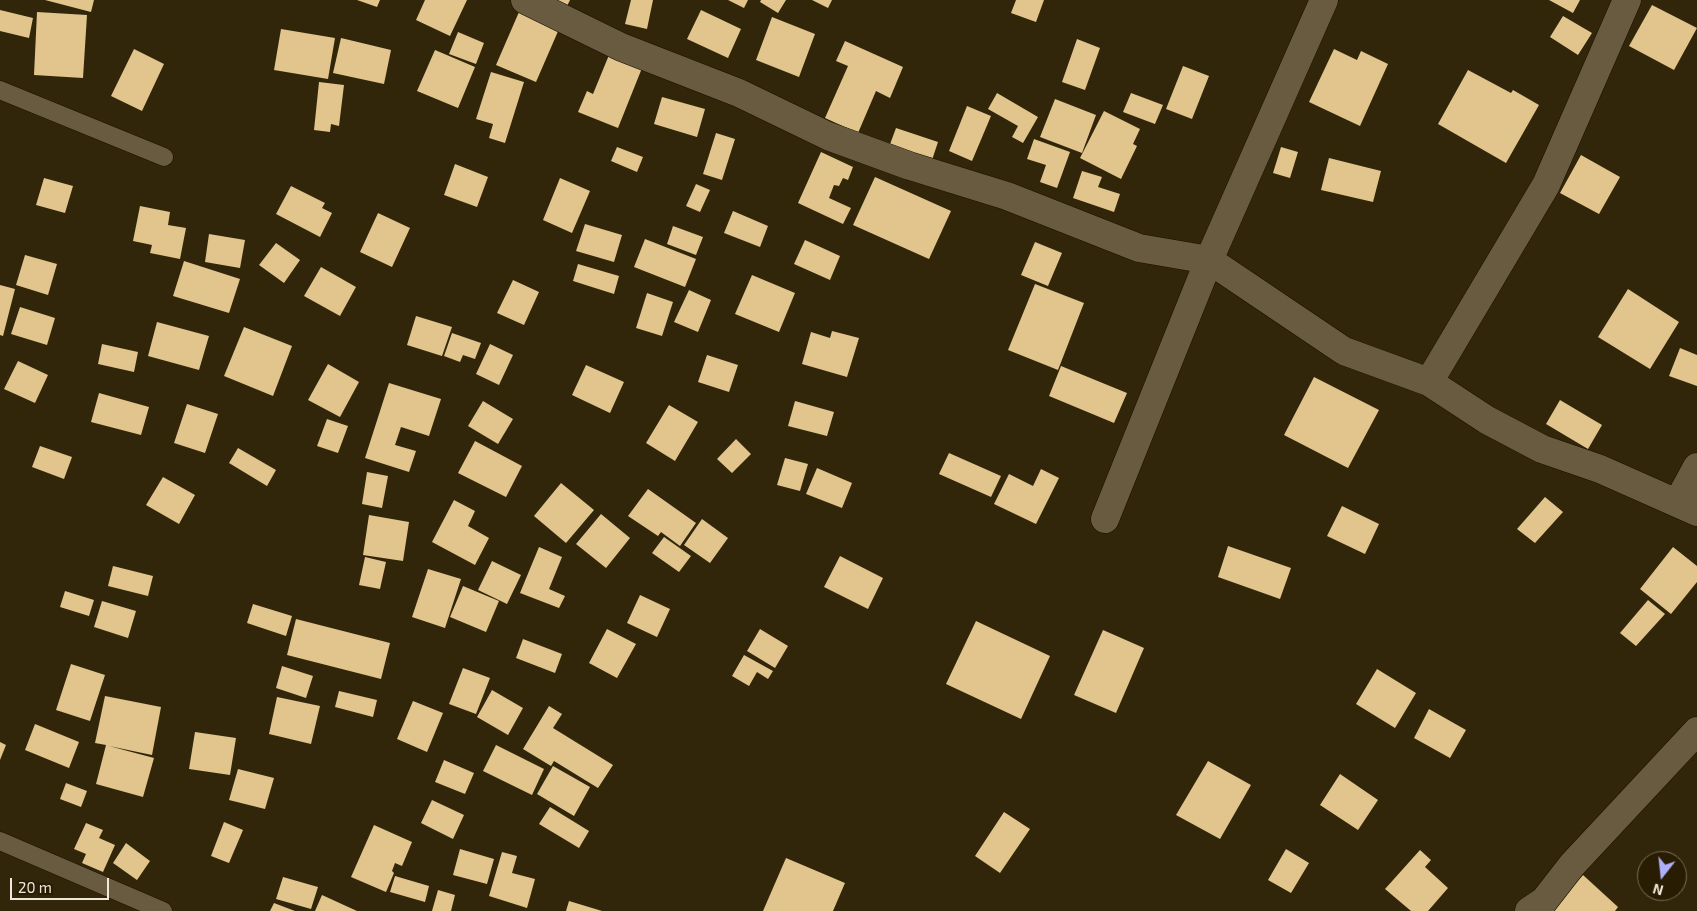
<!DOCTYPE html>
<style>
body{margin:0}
#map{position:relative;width:1697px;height:911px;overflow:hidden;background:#32260a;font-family:"Exo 2",sans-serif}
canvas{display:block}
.north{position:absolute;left:1637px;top:851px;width:50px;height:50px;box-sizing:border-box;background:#281c02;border:1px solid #786d57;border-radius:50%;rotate:196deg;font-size:14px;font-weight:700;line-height:20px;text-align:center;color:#efe7d7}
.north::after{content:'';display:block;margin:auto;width:18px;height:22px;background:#adaffb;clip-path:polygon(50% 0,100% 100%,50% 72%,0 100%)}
.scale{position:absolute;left:10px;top:878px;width:99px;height:22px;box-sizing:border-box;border:2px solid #efe7d7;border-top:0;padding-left:6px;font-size:15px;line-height:18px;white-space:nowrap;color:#efe7d7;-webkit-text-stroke:4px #281c02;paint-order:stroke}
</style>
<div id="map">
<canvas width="1697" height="911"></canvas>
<div class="north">N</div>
<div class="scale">20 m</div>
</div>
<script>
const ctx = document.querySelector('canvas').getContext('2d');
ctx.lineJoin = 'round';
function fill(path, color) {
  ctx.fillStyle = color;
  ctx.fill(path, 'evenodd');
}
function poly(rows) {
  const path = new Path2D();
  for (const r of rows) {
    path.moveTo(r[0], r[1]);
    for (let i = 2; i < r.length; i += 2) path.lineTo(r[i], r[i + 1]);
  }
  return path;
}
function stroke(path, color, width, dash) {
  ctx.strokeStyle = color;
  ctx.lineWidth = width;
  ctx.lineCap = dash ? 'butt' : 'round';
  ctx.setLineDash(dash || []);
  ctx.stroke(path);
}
const building = poly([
 [45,0,94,0,91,12],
 [357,0,380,0,377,7],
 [425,0,467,0,450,36,416,20],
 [543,0,570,0,565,10],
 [631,0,653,0,647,29,625,24],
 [728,0,748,0,744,8],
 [761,0,786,0,778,13,760,2],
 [812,0,832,0,828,8],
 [1016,0,1044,0,1036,22,1011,13],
 [1549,0,1580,0,1573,13],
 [1652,5,1697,28,1674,70,1629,46],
 [0,10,33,18,29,38,0,31],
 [701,10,741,29,728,58,687,39],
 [37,12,87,15,83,78,34,75],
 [519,12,559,29,536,82,496,65],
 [1563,16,1592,33,1578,55,1550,37],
 [772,17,815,34,799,77,756,60],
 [281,29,335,38,328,79,274,70],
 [458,32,484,43,476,64,449,54],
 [341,38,391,50,384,84,333,73],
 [1077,39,1100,48,1085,90,1062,82],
 [845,41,903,67,890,98,876,91,858,133,825,118,848,66,836,61],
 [134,49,164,64,142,111,111,96],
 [1334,49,1357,60,1361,51,1388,64,1360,126,1309,102],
 [435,50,475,67,458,108,417,91],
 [609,55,642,68,618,128,578,112,587,91,593,94],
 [1183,66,1209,76,1192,119,1166,109],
 [1468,70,1511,93,1513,90,1539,105,1506,163,1438,124],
 [491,72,524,82,505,143,489,138,493,124,476,119],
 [319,82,344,85,339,126,331,124,330,132,314,130],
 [997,93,1038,117,1023,143,1012,137,1018,126,988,109],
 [1131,93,1163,105,1155,124,1123,112],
 [662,97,705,109,697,137,654,124],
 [1055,99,1096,115,1082,153,1040,137],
 [967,106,991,116,972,161,949,151],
 [1104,111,1140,129,1133,144,1137,146,1121,179,1080,158],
 [896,128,938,142,932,160,889,147],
 [716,133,735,139,722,180,703,174],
 [1034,139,1070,152,1057,188,1040,182,1046,165,1027,159],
 [617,147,643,157,637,172,611,161],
 [1281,147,1298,152,1290,178,1273,173],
 [821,152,853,167,848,180,843,178,839,186,834,185,829,198,851,208,843,224,798,203],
 [1581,155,1620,177,1599,214,1560,193],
 [1329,158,1381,171,1373,202,1321,190],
 [455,164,488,177,477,207,444,195],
 [1082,171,1102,177,1098,187,1120,194,1114,212,1073,198],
 [875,177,951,211,929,259,853,225],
 [44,178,73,186,65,213,36,205],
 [560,178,590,191,572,233,543,220],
 [696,184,710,190,700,212,686,206],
 [291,186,325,203,322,208,332,213,320,237,276,214],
 [140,206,170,212,168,225,186,228,180,259,150,253,152,245,133,241],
 [733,211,768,226,760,247,724,233],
 [378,213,410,228,392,267,360,252],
 [585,224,622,235,614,262,576,251],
 [673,226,703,237,696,255,667,244],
 [209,234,245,240,240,268,205,262],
 [645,239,696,259,685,287,634,267],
 [805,240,840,256,830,280,794,264],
 [1035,242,1062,253,1048,286,1021,275],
 [276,243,300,260,284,283,259,265],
 [25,255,57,264,48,295,16,285],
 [184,261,240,279,229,313,173,296],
 [578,264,619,276,614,294,573,281],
 [321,267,356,287,340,316,304,296],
 [752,275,795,293,779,332,735,314],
 [513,280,539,292,524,325,497,313],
 [1035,284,1084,303,1058,370,1008,350],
 [0,285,15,289,3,336,0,335],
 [1628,289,1679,322,1650,369,1598,337],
 [689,290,711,300,698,332,674,322],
 [647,293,673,302,662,336,636,328],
 [20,307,55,318,47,345,11,334],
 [416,316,452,327,442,356,407,345],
 [157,322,209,336,199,370,148,356],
 [244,327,292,346,273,396,224,376],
 [832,331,859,338,847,377,802,364,811,332,830,338],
 [452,333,481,343,475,359,463,355,460,362,444,356],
 [102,344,138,352,134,372,98,364],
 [490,344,513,355,499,385,476,374],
 [1680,348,1697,355,1697,386,1669,376],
 [707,355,738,365,729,392,698,382],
 [18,361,48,375,35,403,4,389],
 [328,364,359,382,340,417,308,400],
 [586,365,624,382,610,413,572,395],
 [1061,366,1127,393,1114,423,1049,396],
 [1314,377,1379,410,1348,468,1284,435],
 [389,383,441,399,429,436,401,427,395,445,416,451,409,472,365,458],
 [99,393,149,407,141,435,91,422],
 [1560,400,1602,425,1588,449,1546,424],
 [483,401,513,419,498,444,468,426],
 [795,401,834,412,827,436,788,426],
 [187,404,218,414,205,453,174,443],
 [669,405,698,422,675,461,646,443],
 [327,419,348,426,338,453,317,446],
 [736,439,751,454,732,473,717,459],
 [475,441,522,466,506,497,458,473],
 [40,446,72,457,64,479,32,467],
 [238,448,276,470,267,486,229,463],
 [949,453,1001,476,991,497,939,474],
 [785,458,808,464,800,491,777,485],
 [817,468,852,483,842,508,806,494],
 [1041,469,1059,478,1036,524,994,504,1009,474,1033,486],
 [367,472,388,476,382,508,362,504],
 [163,477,195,495,179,524,146,505],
 [561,483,594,510,566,543,534,516],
 [648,489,696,523,680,546,661,532,658,536,628,516],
 [1545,497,1563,512,1535,543,1517,529],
 [454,500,475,511,468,526,489,538,475,565,432,542],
 [1342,506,1379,524,1365,554,1327,536],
 [601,514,630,538,606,568,576,544],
 [369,515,409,522,403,561,363,555],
 [702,519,728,538,710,563,684,545],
 [664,537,691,556,679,572,652,553],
 [1228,546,1291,568,1280,599,1218,577],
 [539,547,562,557,549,589,565,596,559,608,520,593],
 [1673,547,1697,566,1697,582,1671,614,1640,589],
 [840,556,883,578,868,609,824,587],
 [365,557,386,562,380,589,359,585],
 [492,561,521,575,507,604,478,590],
 [113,566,153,576,148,596,108,586],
 [428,569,461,579,445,628,412,617],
 [463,586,499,601,486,632,450,617],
 [65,591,94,600,89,616,60,607],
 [640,595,670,609,657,637,627,623],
 [1648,600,1665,614,1636,646,1620,633],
 [102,601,136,611,128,638,94,627],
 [253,604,292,616,286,636,247,623],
 [296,619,390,643,381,679,287,655],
 [976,621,1050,656,1021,719,946,684],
 [607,629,636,644,617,678,589,663],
 [760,629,788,646,775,668,747,651],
 [1103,630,1144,648,1116,713,1074,695],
 [523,639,562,654,555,673,516,658],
 [744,655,773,671,768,679,757,672,749,686,732,676],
 [71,664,105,675,90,721,56,710],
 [282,666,313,676,306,698,276,688],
 [463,668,490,678,476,714,449,704],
 [1377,669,1416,693,1395,728,1356,704],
 [492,690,523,708,508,735,477,717],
 [339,691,377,700,373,717,335,707],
 [105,696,161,707,152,755,109,746,154,758,143,797,96,784,106,745,95,743],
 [277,697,320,706,311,744,269,734],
 [413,701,443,713,427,752,397,739],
 [549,706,562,714,553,728,613,765,598,788,554,761,551,766,523,749],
 [1429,709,1466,730,1450,758,1414,738],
 [35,724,79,742,69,768,25,750],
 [195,732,236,738,230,775,189,769],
 [0,742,6,745,0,760],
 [496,745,544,769,532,795,483,771],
 [444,760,474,773,465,794,435,782],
 [1208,761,1251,785,1220,839,1176,815],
 [553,766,590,787,574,816,537,794],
 [238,769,274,778,265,809,229,800],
 [1340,774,1378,800,1358,830,1320,805],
 [66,783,87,791,81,807,60,799],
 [432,800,464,815,453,839,421,823],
 [550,807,589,831,579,848,539,824],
 [1004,812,1030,829,1000,873,975,856],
 [224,822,243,830,229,863,211,856],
 [86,823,103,830,99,838,115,845,103,872,82,863,86,854,74,849],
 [374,825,412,842,402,866,395,863,392,871,394,873,386,892,351,877],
 [126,843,150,861,137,880,113,863],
 [460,849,494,859,487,884,453,875],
 [1286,849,1309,863,1291,893,1268,880],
 [1420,850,1431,860,1425,867,1448,888,1428,911,1411,911,1385,889],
 [502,852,517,856,512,873,535,879,527,908,489,896],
 [786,858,845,883,833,911,763,911],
 [1583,875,1618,907,1615,911,1550,911],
 [395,876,429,886,425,902,390,892],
 [283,877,318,887,311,909,276,899],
 [438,890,455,895,451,911,432,911],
 [322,895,357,911,315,911],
 [569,901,602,911,566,911],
 [274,903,295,911,270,911]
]);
const service = poly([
 [0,90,164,157],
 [0,841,163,911]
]);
const minor = poly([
 [525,0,621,47,739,93,828,136,910,166,1007,196,1139,248,1209,260,1344,351,1429,382,1487,420,1542,449,1600,469,1697,512],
 [1429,382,1546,185,1627,0],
 [1678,502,1697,467],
 [1105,519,1209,260,1324,0],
 [1529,911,1544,901,1572,865,1697,731]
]);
fill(building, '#e1c58d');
stroke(service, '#1a0e00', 19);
stroke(minor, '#1a0e00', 29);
stroke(service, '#695b3f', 18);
stroke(minor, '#695b3f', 28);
</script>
